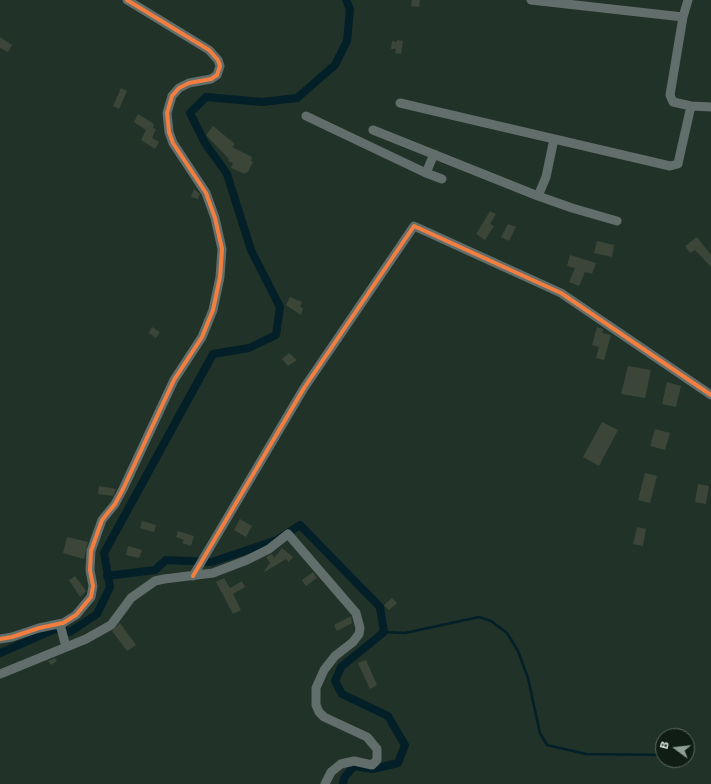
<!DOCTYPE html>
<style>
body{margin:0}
#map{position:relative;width:711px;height:784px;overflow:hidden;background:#213228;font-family:Commissioner,sans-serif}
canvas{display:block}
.north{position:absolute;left:655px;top:728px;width:40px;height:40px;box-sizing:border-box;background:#101d15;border:1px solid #5a695f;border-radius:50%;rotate:285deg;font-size:11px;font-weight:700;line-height:16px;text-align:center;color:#c9dbcf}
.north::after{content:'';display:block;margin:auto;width:14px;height:18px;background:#8ea095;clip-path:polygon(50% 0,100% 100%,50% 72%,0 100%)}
</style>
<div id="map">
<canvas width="711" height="784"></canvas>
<div class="north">B</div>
</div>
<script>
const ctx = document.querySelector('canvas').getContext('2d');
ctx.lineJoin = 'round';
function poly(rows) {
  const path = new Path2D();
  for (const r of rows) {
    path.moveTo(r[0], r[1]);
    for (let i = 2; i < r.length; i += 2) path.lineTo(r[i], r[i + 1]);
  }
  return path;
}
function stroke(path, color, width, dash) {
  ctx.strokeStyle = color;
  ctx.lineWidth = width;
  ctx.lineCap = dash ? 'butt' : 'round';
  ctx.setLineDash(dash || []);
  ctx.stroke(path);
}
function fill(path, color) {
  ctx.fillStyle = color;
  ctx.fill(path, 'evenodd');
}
const stream = poly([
 [384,632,405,633,479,617,491,621,507,633,518,651,528,678,540,733,547,745,586,754,663,755]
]);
const canal = poly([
 [107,576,155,570,166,560,212,562,277,540,300,525,380,607,384,632,341,667,335,681,342,694,388,716,405,745,398,763,373,769,354,766,344,778,343,784],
 [0,653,55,629,70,632,97,614,110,587,104,553,213,354,249,348,276,335,280,307,251,250,227,174,205,143,190,113,206,97,262,102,297,98,335,65,347,41,350,9,346,0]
]);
const building = poly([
 [412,0,420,0,419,7,411,6],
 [0,37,12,45,8,52,0,48],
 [397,40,403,41,401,54,395,53,396,49,391,49,392,41,397,42],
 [121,88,127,91,119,109,113,106],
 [138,114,154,124,153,128,156,129,152,138,159,142,155,149,141,140,146,130,134,122],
 [213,126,235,144,232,147,252,157,251,161,253,162,248,172,246,172,245,174,231,168,233,163,228,161,229,159,206,135],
 [194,189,200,194,198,199,191,197],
 [490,211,496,214,490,224,494,226,485,240,476,234],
 [508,224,516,227,509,241,501,237],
 [697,237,711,255,711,267,695,250,690,253,685,246],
 [597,241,614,245,612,257,594,253],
 [570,255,596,263,592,274,585,272,579,286,569,282,575,268,567,266],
 [290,297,302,302,300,307,303,308,301,315,286,305],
 [152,327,160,332,156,338,149,333],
 [597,327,603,329,602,333,611,335,604,360,596,358,599,347,592,345],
 [289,353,297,360,288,366,282,359],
 [628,366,651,370,645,398,621,394],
 [667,382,681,386,676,407,662,404],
 [602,422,618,430,599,466,583,457],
 [655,429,670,433,665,450,650,446],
 [645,473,657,476,650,503,638,500],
 [698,484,709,486,706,504,695,502],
 [99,486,116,489,113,496,98,494],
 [240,519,252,526,246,537,234,530],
 [142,521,156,525,154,532,140,528],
 [637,527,646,529,643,546,633,544],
 [178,531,194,536,191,546,182,543,184,540,176,537],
 [67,537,88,542,84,559,63,553],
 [128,546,142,550,139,558,126,555],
 [282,548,293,557,289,562,286,559,263,573,270,563,266,557,272,554,274,558],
 [313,572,317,578,306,586,302,580],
 [75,576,86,591,80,597,69,580],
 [224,578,230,588,242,581,245,587,233,594,241,610,233,614,216,582],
 [392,598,397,603,389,610,384,605],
 [351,616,352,623,337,631,334,625],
 [120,623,136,645,127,651,112,631],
 [55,658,57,661,51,665,48,661],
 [366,660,377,685,370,689,358,663]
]);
const minor = poly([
 [531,0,683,17],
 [688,0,683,17,670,95,673,102,691,106],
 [400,103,670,166,678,164,679,159,691,106,711,107],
 [306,116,426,173],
 [373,130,538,196,572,208,617,221],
 [434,154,426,173,442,179],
 [538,196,546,177,554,139],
 [193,576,304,388,414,226,561,293,711,395],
 [60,624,66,647],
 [0,639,12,637,39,628,63,623,76,615,91,597,93,586,90,570,91,551,102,520,115,504,123,489,174,380,202,337,213,310,220,277,222,249,215,218,206,193,173,143,169,132,167,113,172,96,179,88,189,83,211,79,217,75,220,66,218,60,209,50,127,0],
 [0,674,86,639,111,625,131,598,155,581,164,579,213,573,247,560,269,549,288,534,356,613,360,628,359,634,353,642,335,656,324,670,316,688,316,705,319,712,324,717,367,737,377,749,377,760,372,765,354,761,341,764,331,772,325,784]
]);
const cycleway = poly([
 [193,576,304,388,414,226,561,293,711,395],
 [0,639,12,637,39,628,63,623,76,615,91,597,93,586,90,570,91,551,102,520,115,504,123,489,174,380,202,337,213,310,220,277,222,249,215,218,206,193,173,143,169,132,167,113,172,96,179,88,189,83,211,79,217,75,220,66,218,60,209,50,127,0]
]);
stroke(stream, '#031f27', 2.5);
stroke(canal, '#031f27', 8);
fill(building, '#3b4638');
stroke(minor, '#626e6b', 9);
stroke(cycleway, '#f27e40', 4);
</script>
